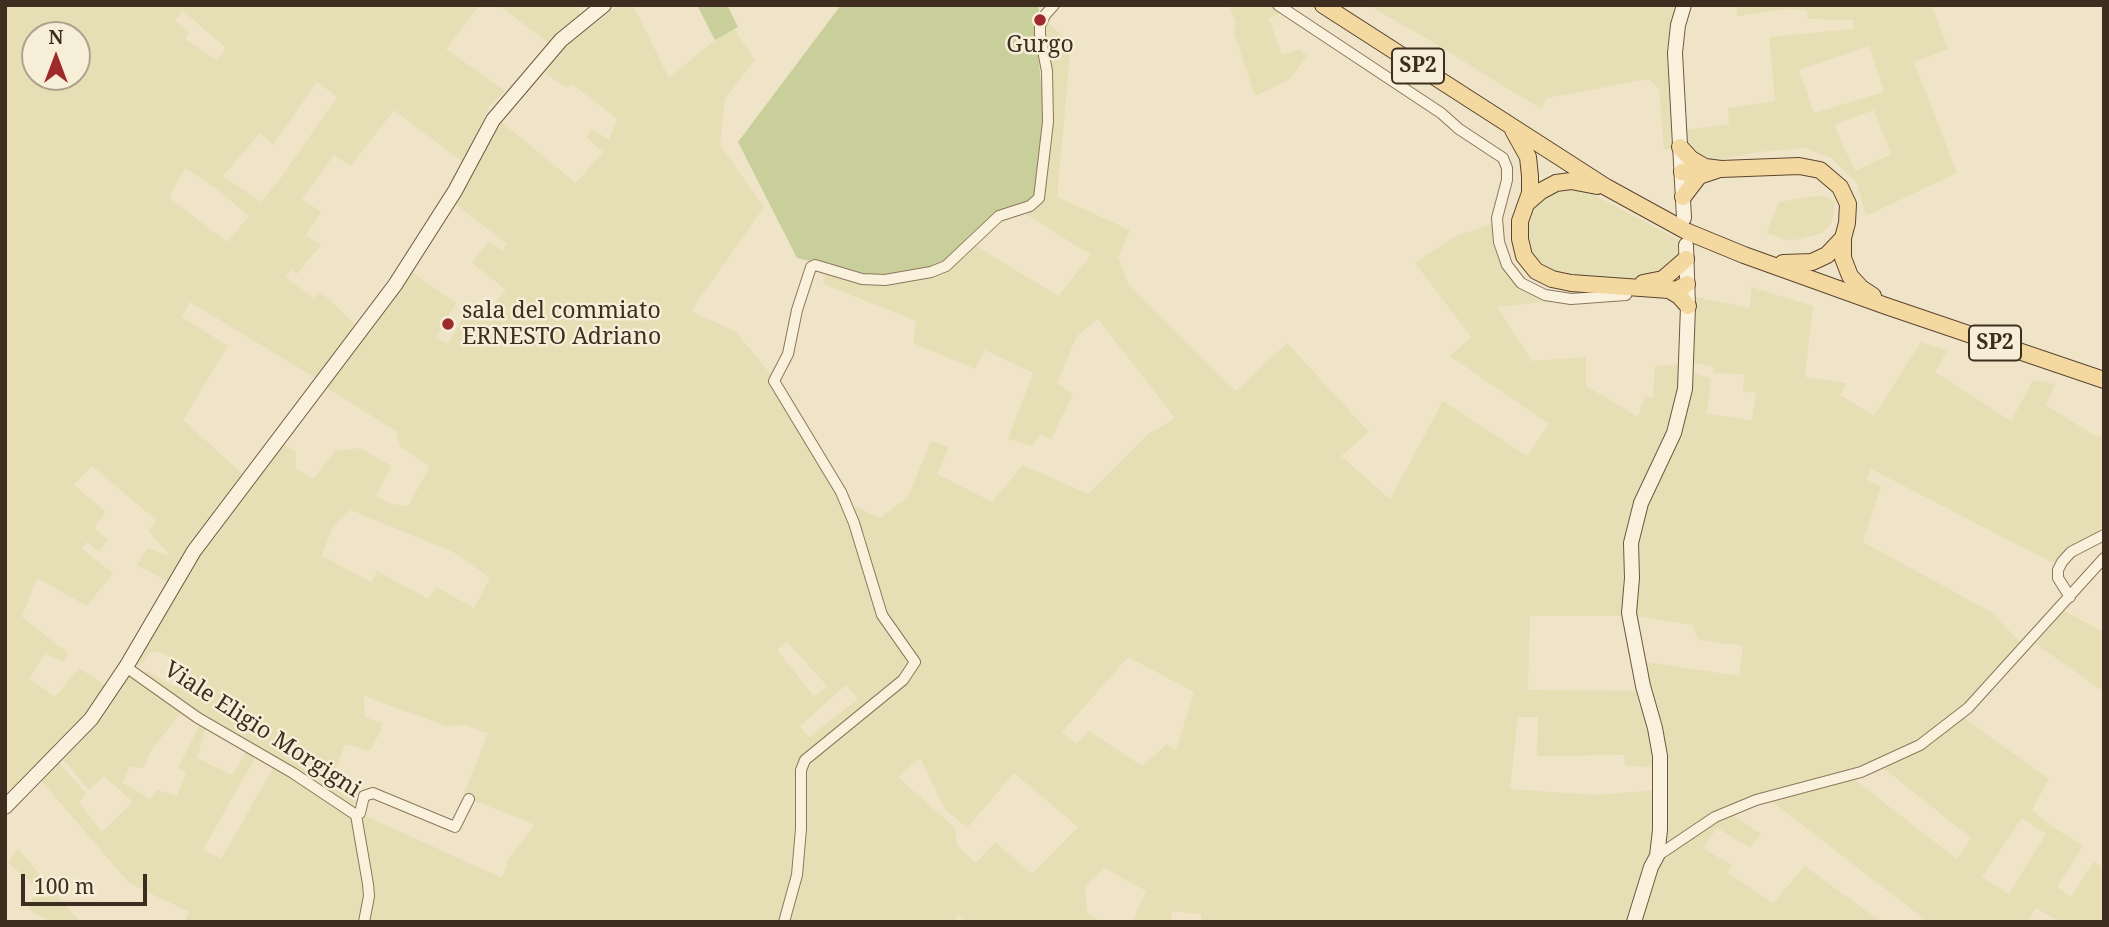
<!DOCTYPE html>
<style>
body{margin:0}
#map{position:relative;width:2109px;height:927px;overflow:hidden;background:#f0e4c8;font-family:"Noto Serif",serif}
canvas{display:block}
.frame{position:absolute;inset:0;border:7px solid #3d2e20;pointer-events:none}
.north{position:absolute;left:21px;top:21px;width:70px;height:70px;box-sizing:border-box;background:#f7eed8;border:2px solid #ada18e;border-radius:50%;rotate:0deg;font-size:19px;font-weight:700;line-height:28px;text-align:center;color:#3d2e20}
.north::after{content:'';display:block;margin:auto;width:24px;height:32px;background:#9e2a2b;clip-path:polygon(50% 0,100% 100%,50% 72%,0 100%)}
.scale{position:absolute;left:21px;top:874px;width:126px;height:32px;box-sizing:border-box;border:4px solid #3d2e20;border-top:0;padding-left:9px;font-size:21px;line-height:24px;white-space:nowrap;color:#3d2e20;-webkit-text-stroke:5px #f7eed8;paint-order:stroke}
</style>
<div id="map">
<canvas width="2109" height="927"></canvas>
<div class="frame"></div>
<div class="north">N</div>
<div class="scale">100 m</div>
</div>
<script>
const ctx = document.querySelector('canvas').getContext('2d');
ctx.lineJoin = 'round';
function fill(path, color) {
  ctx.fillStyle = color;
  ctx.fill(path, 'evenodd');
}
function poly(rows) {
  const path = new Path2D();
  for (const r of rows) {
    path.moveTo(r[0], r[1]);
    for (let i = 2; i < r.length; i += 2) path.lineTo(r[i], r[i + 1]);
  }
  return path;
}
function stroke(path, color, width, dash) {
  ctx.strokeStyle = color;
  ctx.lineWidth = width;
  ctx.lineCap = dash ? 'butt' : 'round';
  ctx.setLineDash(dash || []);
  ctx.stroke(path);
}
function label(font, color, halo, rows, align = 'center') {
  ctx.font = font + ' "Noto Serif",serif';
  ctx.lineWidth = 5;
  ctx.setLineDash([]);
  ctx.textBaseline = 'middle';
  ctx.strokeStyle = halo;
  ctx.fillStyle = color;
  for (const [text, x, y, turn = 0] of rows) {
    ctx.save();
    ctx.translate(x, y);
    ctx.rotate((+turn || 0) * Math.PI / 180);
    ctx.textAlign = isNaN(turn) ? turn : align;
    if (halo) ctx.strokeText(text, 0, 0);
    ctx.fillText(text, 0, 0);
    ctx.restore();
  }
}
const farmland = poly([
 [5,5,480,5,446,49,505,91,489,107,463,162,394,110,351,166,334,155,302,199,321,212,306,235,321,245,297,274,291,270,286,277,313,298,321,292,359,328,319,380,190,302,182,317,228,346,183,420,246,477,167,581,137,565,147,548,170,556,149,531,156,520,92,466,74,485,106,512,94,528,108,540,99,552,87,542,82,549,113,573,87,606,37,578,22,617,68,653,63,662,45,654,29,678,55,697,79,668,106,686,82,725,5,798],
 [183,11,226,48,217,60,185,39,189,32,175,21],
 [35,35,77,35,77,77,35,77],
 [317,82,337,97,280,179,261,202,223,176,260,133,273,145],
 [185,168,214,187,249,216,227,242,169,198],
 [498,5,576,5,581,14,551,45],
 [619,5,633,5,669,78,732,26,755,60,725,99,720,145,764,207,691,311,736,332,790,398,852,505,880,518,908,497,931,441,949,447,937,474,992,502,1023,465,1088,494,1147,435,1175,418,1098,319,1077,336,1057,383,1073,394,1051,439,1040,435,1032,446,1008,439,1033,373,985,350,975,369,913,343,916,321,823,284,826,273,873,285,932,277,975,245,1058,296,1091,255,1024,213,1040,203,1053,133,1045,20,1071,44,1057,197,1130,230,1118,257,1128,283,1236,391,1287,343,1369,432,1341,456,1390,499,1443,401,1527,456,1549,424,1450,356,1471,337,1415,263,1454,237,1494,223,1514,281,1557,301,1497,307,1532,361,1586,357,1586,386,1638,417,1645,396,1653,398,1655,366,1682,364,1674,417,1625,544,1622,616,1530,616,1528,690,1641,691,1656,767,1626,766,1624,755,1537,756,1538,717,1518,717,1510,789,1597,795,1656,790,1654,843,1629,922,1202,922,1201,914,1172,911,1171,922,1132,922,1146,891,1105,868,1085,886,1087,913,1101,922,967,922,959,915,953,922,184,922,189,912,129,883,39,778,57,761,86,793,79,802,102,832,133,802,104,776,89,790,61,757,126,670,183,709,150,752,144,768,129,767,123,783,150,799,157,790,177,796,186,773,178,768,200,724,206,727,197,758,232,775,248,749,257,754,203,850,221,859,275,765,143,674,147,671,175,687,185,666,160,652,151,652,140,666,132,661,200,550,283,444,296,452,296,468,313,479,335,451,360,448,392,466,376,496,391,504,408,506,430,466,400,447,396,431,325,387,412,272,456,303,436,337,447,344,471,305,485,315,506,290,472,263,489,241,502,251,507,244,454,203,499,120,576,183,603,152,586,137,593,129,609,140,617,119,572,84,566,88,545,73,564,46],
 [351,510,453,552,490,578,474,608,436,587,428,599,377,571,371,582,322,556,333,526],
 [787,642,827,686,814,696,777,650],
 [1128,657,1194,692,1176,750,1167,744,1142,766,1089,731,1076,744,1062,732],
 [846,685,858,699,809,737,800,726],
 [364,696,446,726,464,725,488,733,463,796,535,825,509,858,502,878,359,813,362,795,330,787,345,744,370,751,381,730,381,723,365,717],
 [920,758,945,809,967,828,1014,773,1078,827,1032,874,995,842,976,863,956,844,956,829,898,777],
 [1229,5,1273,5,1283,12,1269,19,1282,55,1299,49,1307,56,1290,79,1255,96,1234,33,1236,22],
 [1368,5,1681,5,1677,148,1664,149,1659,89,1648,79,1547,98,1541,109,1429,40],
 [1737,5,1932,5,1948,49,1914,62,1957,173,1866,216,1857,183,1831,158,1804,148,1758,152,1703,163,1687,152,1687,130,1729,124,1728,108,1775,101,1769,37,1853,29,1853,20,1808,19,1806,10,1785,9,1737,16],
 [1869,46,1884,92,1814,113,1799,70],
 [1874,110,1891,154,1855,171,1834,125],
 [1556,188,1583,189,1681,241,1676,261,1664,273,1623,280,1561,277,1538,266,1523,235,1534,201],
 [1822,195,1835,201,1832,222,1823,233,1790,241,1766,233,1779,202],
 [1751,287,1813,306,1805,377,1846,383,1840,395,1874,416,1921,342,1947,351,1935,372,2011,421,2033,380,2055,384,2046,405,2097,437,2104,433,2104,531,2053,563,1871,469,1866,479,1881,487,1863,542,1991,612,2023,645,1938,733,1863,770,1733,807,1666,844,1661,739,1640,661,1739,676,1743,646,1698,640,1692,625,1629,615,1632,545,1685,375,1694,373,1711,379,1707,414,1752,420,1756,393,1743,391,1744,374,1714,373,1713,367,1689,362,1691,296,1750,308],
 [2064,611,2104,632,2104,692,2036,644],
 [1964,718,2049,779,2032,810,2056,829,2083,846,2057,887,2071,897,2094,861,2104,868,2104,922,2060,922,2036,908,2028,922,1928,922,1770,800,1852,778,1957,859,1971,838,1882,767],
 [2022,818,2046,834,2009,894,1982,877],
 [1731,813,1761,834,1750,848,1717,828,1703,848,1733,866,1727,872,1773,903,1805,866,1881,922,1638,922,1653,873,1663,861,1692,834],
 [18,849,80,922,51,922,29,910,36,886,8,863]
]);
const green = poly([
 [697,5,727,5,738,27,715,40],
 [841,5,1038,5,1040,20,1036,33,1045,124,1036,196,1027,203,995,214,943,263,931,270,865,276,797,258,738,142]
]);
const street = poly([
 [1278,5,1441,113,1459,129,1503,158,1507,168,1507,180,1497,218,1499,242,1507,265,1521,283,1545,295,1571,299,1626,295,1630,286],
 [2070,597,2058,578,2058,570,2062,562,2071,552,2104,535],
 [126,667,198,718,293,773,356,815,368,884,369,896,364,922],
 [356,815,360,813,364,796,373,793,455,827,469,799],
 [1657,856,1715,817,1756,800,1861,772,1920,745,1968,708,2104,558],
 [784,922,797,875,801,829,801,770,805,760,903,680,915,662,882,615,854,523,841,492,774,381,788,354,797,310,811,267,815,265,862,279,885,280,931,272,946,266,999,216,1030,206,1039,198,1048,122,1047,71,1040,35,1040,26,1045,15,1054,5]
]);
const secondary = poly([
 [1684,5,1678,25,1675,53,1684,218],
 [5,807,91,719,126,667,194,551,395,285,455,191,493,120,561,40,604,5],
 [1634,922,1651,867,1657,856,1660,830,1660,756,1655,728,1643,686,1629,613,1632,578,1631,543,1641,503,1674,433,1685,389,1688,306,1686,245]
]);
const primary = poly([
 [1323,5,1606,187,1688,232,1744,255,1886,306,2104,380],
 [1513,130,1528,157,1530,176,1530,193,1520,221,1520,239,1524,256,1536,271,1552,279,1571,283,1669,290,1678,289,1687,284],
 [1680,147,1691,159,1705,167,1721,169,1799,166,1820,170,1840,187,1848,204,1847,223,1843,238,1843,258,1850,276,1861,288,1873,296],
 [1682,172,1699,176,1720,169],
 [1683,197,1699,176],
 [1527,203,1541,191,1556,183,1571,181,1597,186],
 [1783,263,1812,262,1827,255,1843,238],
 [1643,283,1663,279,1686,259],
 [1669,290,1679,296,1688,306]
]);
const markers = [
 [1040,20,7,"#9e2a2b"],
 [448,324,7,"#9e2a2b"]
];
const shields = [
 [1418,66,52],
 [1995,343,52]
];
const shieldNames = [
 ["SP2",1418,66],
 ["SP2",1995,343]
];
const poiNames = [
 ["Gurgo",1040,45],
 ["sala del commiato",462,311,"left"],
 ["ERNESTO Adriano",462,337,"left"]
];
const streetNames = [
 ["Viale Eligio Morgigni",262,730,33]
];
fill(farmland, '#e6deb5');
fill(green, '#c9cf9b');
stroke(street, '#8d765c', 12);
stroke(secondary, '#6f573f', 16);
stroke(primary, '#5b4430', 18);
stroke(street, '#faf1dc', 10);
stroke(secondary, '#faf1dc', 14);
stroke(primary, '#f3d9a0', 16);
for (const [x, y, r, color] of markers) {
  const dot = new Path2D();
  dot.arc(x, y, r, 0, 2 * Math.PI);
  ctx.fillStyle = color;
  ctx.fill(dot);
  stroke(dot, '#f7eed8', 2.5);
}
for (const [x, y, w] of shields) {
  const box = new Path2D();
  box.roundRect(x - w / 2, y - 17.5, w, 35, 5);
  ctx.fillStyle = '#f7eed8';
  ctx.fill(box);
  stroke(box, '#3d2e20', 2);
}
label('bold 21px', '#3d2e20', null, shieldNames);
label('23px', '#3d2e20', '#f7eed8', poiNames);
label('23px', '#3d2e20', '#f7eed8', streetNames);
</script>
